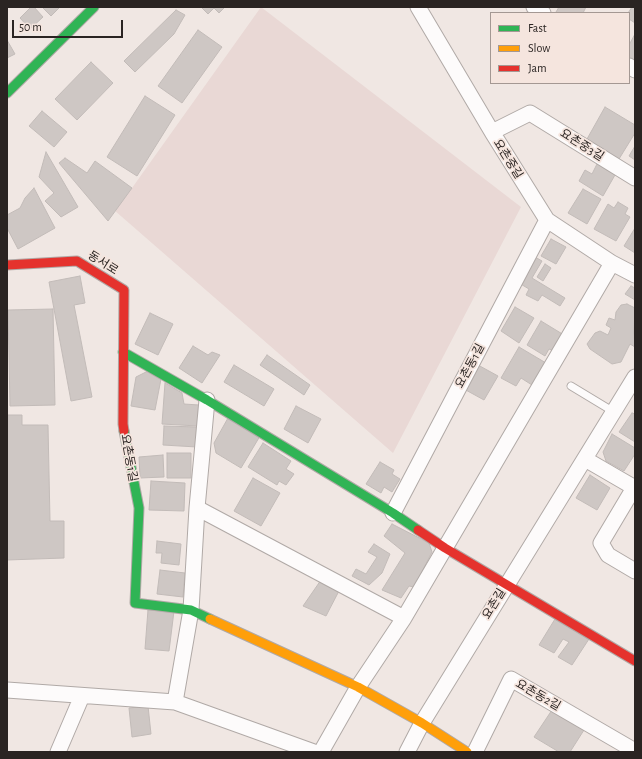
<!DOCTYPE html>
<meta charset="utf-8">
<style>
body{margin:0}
#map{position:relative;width:642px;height:759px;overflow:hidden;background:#f0e7e3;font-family:"Alegreya Sans",sans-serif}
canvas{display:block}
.frame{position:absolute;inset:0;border:8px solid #2a2422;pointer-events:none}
.legend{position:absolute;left:490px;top:12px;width:140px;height:72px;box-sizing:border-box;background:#f5e5de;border:1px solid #a49893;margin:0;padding:5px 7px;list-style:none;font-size:12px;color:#2a2422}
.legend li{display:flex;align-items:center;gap:8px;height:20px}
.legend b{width:20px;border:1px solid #a49893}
.scale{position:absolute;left:12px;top:20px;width:111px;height:18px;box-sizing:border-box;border:2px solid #2a2422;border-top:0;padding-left:5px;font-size:12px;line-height:14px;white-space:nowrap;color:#2a2422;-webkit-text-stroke:3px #f5e5de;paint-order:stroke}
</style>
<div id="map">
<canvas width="642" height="759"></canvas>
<div class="frame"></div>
<ul class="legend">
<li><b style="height:5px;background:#30b455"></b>Fast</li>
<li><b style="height:5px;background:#ff9f0a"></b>Slow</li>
<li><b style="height:5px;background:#e5322d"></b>Jam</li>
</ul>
<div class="scale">50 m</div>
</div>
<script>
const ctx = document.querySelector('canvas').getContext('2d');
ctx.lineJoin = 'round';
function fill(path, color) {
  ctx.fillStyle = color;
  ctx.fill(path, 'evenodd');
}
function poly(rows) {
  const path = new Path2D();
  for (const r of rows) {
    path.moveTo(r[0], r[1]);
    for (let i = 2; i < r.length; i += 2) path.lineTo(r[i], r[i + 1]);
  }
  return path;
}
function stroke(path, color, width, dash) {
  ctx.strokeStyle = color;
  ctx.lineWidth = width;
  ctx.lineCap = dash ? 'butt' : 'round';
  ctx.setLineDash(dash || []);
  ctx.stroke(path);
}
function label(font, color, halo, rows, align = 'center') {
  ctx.font = font + ' "Alegreya Sans","Noto Sans KR",sans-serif';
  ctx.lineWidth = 3.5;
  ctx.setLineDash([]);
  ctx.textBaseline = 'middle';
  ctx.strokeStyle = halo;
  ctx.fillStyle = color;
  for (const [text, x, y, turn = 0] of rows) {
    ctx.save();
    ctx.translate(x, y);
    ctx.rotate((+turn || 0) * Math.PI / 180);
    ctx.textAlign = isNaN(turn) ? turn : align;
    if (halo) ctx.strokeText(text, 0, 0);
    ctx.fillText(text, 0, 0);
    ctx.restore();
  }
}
const education = poly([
 [261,7,521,207,393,453,114,210,132,188]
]);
const building = poly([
 [31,7,34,7,43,17,30,29,20,18,31,7],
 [42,7,60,7,51,16,42,7],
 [201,7,225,7,219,13,214,8,208,14,201,7],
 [559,7,586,7,583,13,558,13,556,12,559,7],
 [632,7,635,7,635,23,629,19,628,13,632,7],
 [176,10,185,15,174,34,135,72,124,61,176,10],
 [198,30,222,47,182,103,158,86,198,30],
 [635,34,635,62,629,59,629,45,635,34],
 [7,40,15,54,7,58,7,40],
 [91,62,113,83,77,120,55,99,91,62],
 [145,96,175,115,137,176,107,157,145,96],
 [605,107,635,125,635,133,619,159,587,139,605,107],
 [42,111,67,132,54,147,29,126,42,111],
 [635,146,635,160,629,156,635,146],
 [46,152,78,207,61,217,45,201,54,193,39,177,46,152],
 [65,158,87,173,95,161,132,188,108,221,59,163,65,158],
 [597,164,615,175,603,196,579,181,585,170,592,174,597,164],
 [34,188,55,228,18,249,7,228,7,215,20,208,25,198,34,188],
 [583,189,601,199,587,224,568,213,583,189],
 [618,202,628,208,625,214,630,217,616,241,594,229,608,204,614,208,618,202],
 [635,228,635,253,624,246,635,228],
 [551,239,566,247,556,264,541,256,551,239],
 [535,257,542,261,532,278,565,298,560,306,542,295,538,301,526,295,529,289,519,283,535,257],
 [545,264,551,268,543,281,537,277,545,264],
 [80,276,85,303,74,305,92,397,71,401,49,282,80,276],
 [631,286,635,288,635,300,625,294,631,286],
 [627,304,635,308,634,333,635,347,630,344,621,362,612,364,590,349,587,344,595,333,600,331,608,335,611,328,606,325,609,318,615,320,616,312,621,305,627,304],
 [515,307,534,318,519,343,501,331,515,307],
 [53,309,55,405,10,406,8,310,53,309],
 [150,313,173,324,158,355,135,344,150,313],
 [541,321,564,335,554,351,549,349,545,356,527,345,541,321],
 [193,346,208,355,212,352,220,355,202,383,179,368,193,346],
 [519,347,546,363,532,385,521,378,516,386,501,378,519,347],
 [267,355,310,385,304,395,260,365,267,355],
 [234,365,274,389,264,406,224,382,234,365],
 [478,365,498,376,484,400,464,389,478,365],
 [148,371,161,379,155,410,131,406,136,377,148,371],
 [165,383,182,393,184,404,199,405,198,426,162,424,165,383],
 [296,406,321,419,308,443,284,429,296,406],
 [632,413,635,414,635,442,619,432,632,413],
 [7,415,22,415,22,425,48,425,50,521,64,521,64,558,7,560,7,415],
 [228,418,260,436,241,468,216,453,214,443,228,418],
 [164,426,198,427,197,447,163,445,164,426],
 [612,434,635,448,635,454,624,471,606,461,603,452,612,434],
 [263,443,291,461,286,469,294,474,286,485,279,481,277,485,248,467,263,443],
 [167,453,191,453,191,478,167,478,167,453],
 [163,455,164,477,140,478,139,457,163,455],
 [380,462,394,470,392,474,400,479,392,492,384,487,381,493,366,484,380,462],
 [590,475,610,488,597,510,576,498,590,475],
 [253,478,280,493,261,526,234,511,253,478],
 [151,481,185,483,184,511,149,510,151,481],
 [392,524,429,543,432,552,414,587,409,586,401,598,382,590,405,553,384,536,392,524],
 [157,541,181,544,179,565,161,563,162,553,156,553,157,541],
 [374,544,390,554,382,573,369,585,352,576,356,569,366,574,377,557,368,552,374,544],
 [160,570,185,573,183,597,157,594,160,570],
 [321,580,340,589,326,616,303,606,321,580],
 [148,610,174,611,169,651,145,649,148,610],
 [555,619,589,639,572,665,558,657,569,642,563,639,554,653,539,645,555,619],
 [148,706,151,734,132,737,129,708,148,706],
 [552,710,584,730,570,752,559,752,534,737,552,710]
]);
const lane = poly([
 [571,386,614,412]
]);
const street = poly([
 [418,7,492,132,547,220,612,263,635,275],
 [534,7,543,13],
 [629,66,635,70],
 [492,132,530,113,635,178],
 [585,459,635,488],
 [635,486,601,543,608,555,635,571],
 [197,508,404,618],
 [393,513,547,220],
 [7,690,175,702,314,752],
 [175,702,191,610,197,508,207,400],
 [58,752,82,696],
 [321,752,358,687,404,618,612,263],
 [407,752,422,723,635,377],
 [475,752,511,679,635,751]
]);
const fast = poly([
 [7,93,94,7],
 [123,352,207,400,393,513,418,530],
 [124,431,139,508,135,603,191,610,210,619]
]);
const slow = poly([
 [210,619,358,687,422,723,467,752]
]);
const jam = poly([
 [7,265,77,261,124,290,123,424,124,431],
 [418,530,445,548,635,661]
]);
const streetNames = [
 ["요촌중3길",582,145,32],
 ["요촌중길",508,159,58],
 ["동서로",103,263,32],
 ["요촌동1길",470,366,-62],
 ["요촌동1길",129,458,80],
 ["요촌길",494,604,-59],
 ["요촌동2길",538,695,30]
];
fill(education, '#e9d8d5');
fill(building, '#cec7c4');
stroke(building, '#c2bbb8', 1);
stroke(lane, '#b0a9a6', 9);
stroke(street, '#b0a9a6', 17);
stroke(fast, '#b0a9a6', 11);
stroke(slow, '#b0a9a6', 11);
stroke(jam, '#b0a9a6', 11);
stroke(lane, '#fdfbfb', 7);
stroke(street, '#fdfbfb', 15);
stroke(fast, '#30b455', 9);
stroke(slow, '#ff9f0a', 9);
stroke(jam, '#e5322d', 9);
label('12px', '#2a2422', '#f5e5de', streetNames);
</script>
